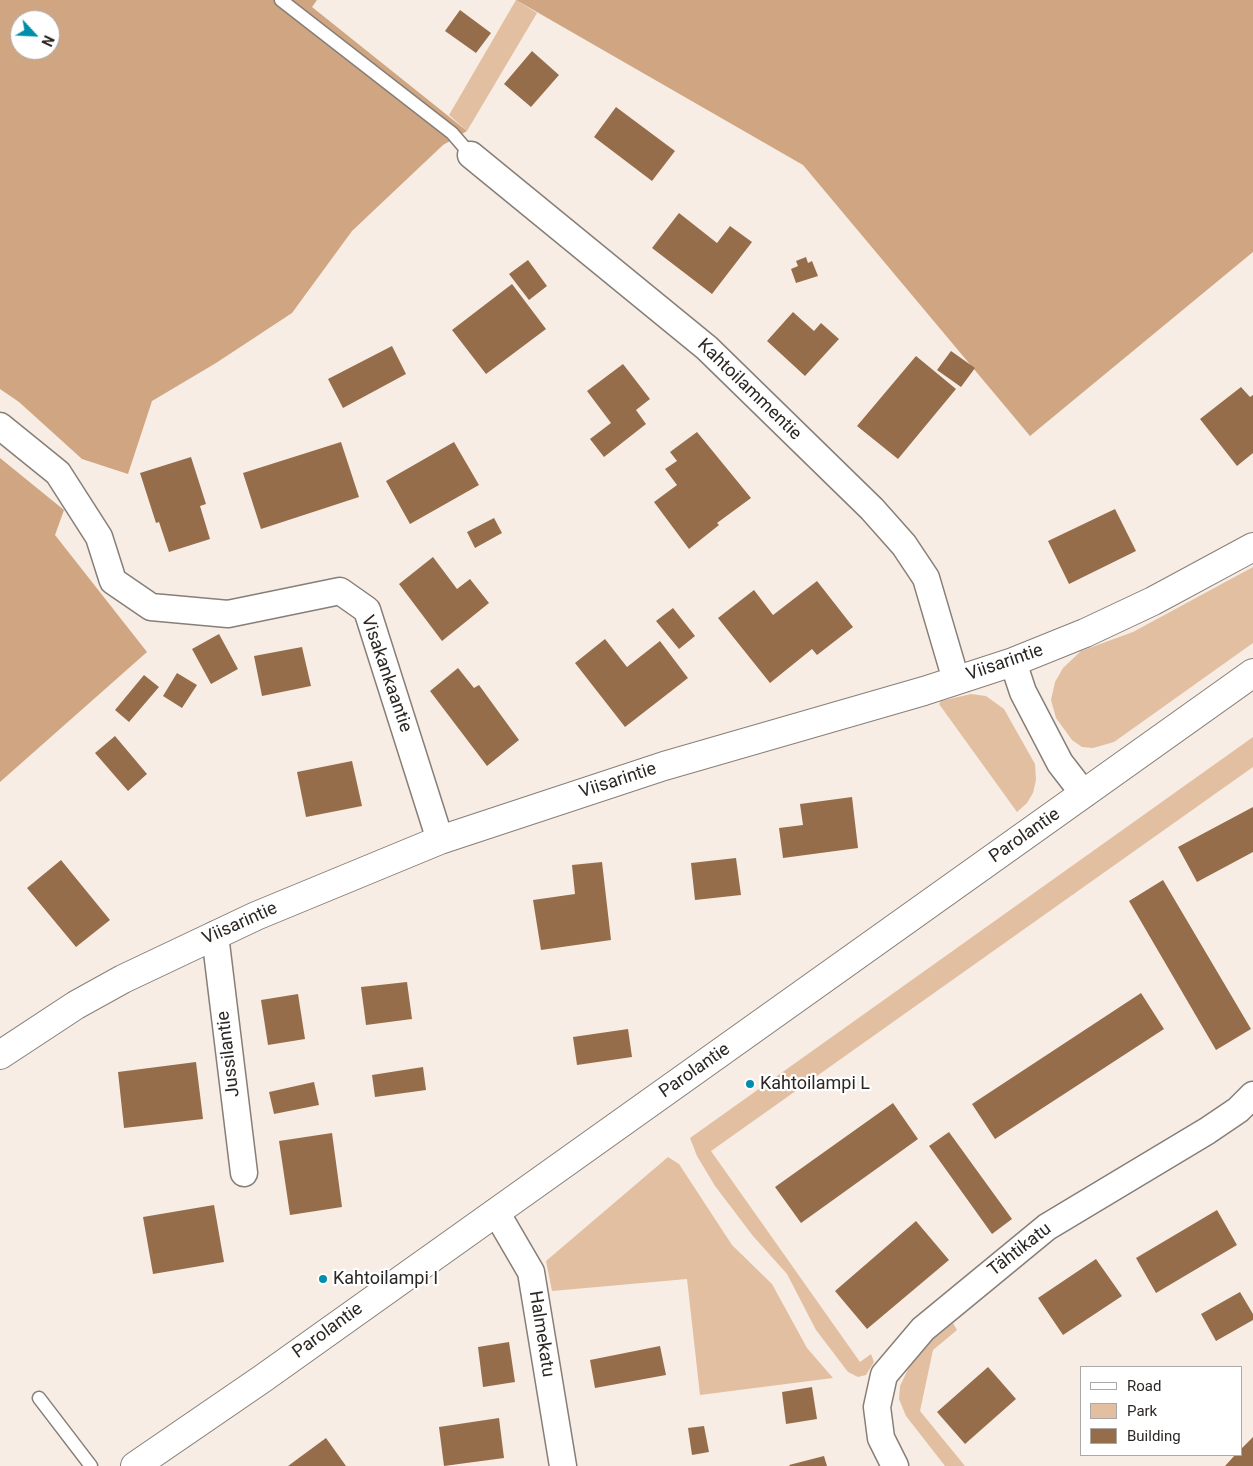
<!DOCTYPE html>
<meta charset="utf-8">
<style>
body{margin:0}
#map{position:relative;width:1253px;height:1466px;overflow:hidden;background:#f7ede4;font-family:Roboto,sans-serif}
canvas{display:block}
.legend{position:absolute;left:1080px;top:1366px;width:162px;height:90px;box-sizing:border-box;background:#fff;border:1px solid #aaa9a7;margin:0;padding:6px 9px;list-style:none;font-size:15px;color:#2b2724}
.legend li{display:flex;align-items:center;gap:10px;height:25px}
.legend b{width:25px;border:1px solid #aaa9a7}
.north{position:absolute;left:10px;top:10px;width:50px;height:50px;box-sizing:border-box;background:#fff;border:1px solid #aaa9a7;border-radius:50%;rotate:115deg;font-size:14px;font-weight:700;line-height:20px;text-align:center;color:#2b2724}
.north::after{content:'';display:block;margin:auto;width:18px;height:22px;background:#018eab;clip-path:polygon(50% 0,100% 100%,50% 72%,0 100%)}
</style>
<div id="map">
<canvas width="1253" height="1466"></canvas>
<ul class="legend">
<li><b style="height:6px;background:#fff"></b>Road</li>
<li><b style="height:14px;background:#e3bfa2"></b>Park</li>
<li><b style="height:14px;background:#966d4b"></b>Building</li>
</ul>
<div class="north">N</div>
</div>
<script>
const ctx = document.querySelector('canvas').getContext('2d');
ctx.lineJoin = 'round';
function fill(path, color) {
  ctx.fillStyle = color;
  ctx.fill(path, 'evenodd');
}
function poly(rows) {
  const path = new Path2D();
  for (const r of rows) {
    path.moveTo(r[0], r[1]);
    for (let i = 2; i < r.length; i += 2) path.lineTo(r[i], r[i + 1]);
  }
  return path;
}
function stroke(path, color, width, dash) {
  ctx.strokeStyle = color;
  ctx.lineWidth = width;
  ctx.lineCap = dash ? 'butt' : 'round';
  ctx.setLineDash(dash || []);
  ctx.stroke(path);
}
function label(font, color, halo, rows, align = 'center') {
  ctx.font = font + ' Roboto,sans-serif';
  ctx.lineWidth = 4.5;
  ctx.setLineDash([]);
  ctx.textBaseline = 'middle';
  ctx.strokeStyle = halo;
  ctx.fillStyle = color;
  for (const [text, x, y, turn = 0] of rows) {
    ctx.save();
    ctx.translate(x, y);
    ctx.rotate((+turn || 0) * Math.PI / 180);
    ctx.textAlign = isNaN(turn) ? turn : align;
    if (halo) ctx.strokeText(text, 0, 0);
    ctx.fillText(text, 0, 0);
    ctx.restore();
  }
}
const green = poly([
 [516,0,537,13,467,131,449,115],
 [1253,567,1253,643,1114,742,1093,748,1082,747,1072,740,1056,718,1051,700,1055,682,1063,668,1081,651,1133,632],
 [971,694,986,696,1004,709,1035,764,1036,780,1033,793,1027,803,1017,812,939,704,941,701],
 [1253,737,1253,767,711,1151,860,1362,871,1354,874,1362,866,1375,858,1377,848,1372,816,1330,787,1274,753,1236,715,1186,697,1156,690,1138],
 [668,1157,679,1164,732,1245,772,1284,807,1348,833,1378,700,1395,687,1279,552,1291,546,1261],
 [953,1323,957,1330,933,1350,920,1411,965,1466,945,1466,906,1416,899,1399,900,1386,913,1359,926,1345]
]);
const forest = poly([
 [0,0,317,0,312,7,467,131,443,145,352,231,292,313,216,363,152,401,128,474,82,459,19,402,0,389],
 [20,20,50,20,50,50,20,50],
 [516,0,1253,0,1253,252,1030,436,803,165],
 [0,458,64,510,55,535,147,652,0,782]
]);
const building = poly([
 [460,10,491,33,476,53,445,31],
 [532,51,559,75,531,107,504,84],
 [616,107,675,151,652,181,594,137],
 [679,213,717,243,730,226,752,242,712,294,652,248],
 [806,257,808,263,812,261,818,276,796,283,791,269,798,266,796,261],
 [528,260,547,286,529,300,509,274],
 [512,284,546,329,486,374,452,330],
 [793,312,814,331,821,323,839,339,805,376,767,341],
 [392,346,406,374,343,408,328,379],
 [951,351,975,368,961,387,937,370],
 [916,356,956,389,898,459,857,426],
 [623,364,650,399,636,410,646,424,604,457,590,439,611,423,587,391],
 [1241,387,1250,397,1253,395,1253,453,1237,466,1200,419],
 [697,432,751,498,717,523,719,525,689,549,654,502,677,485,665,469,677,461,670,452],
 [341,442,359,497,261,529,243,473],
 [454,442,479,485,410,524,386,481],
 [191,457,206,504,200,506,210,539,169,552,159,522,156,523,140,473],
 [1115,509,1136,551,1069,584,1048,541],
 [494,518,502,533,475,548,467,532],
 [433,557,457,589,470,579,489,603,442,641,399,584],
 [817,581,853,627,817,655,812,649,770,683,718,618,754,590,773,615],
 [673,608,695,636,679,649,656,621],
 [219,634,238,669,211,684,192,649],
 [605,639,627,667,660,641,688,678,625,727,575,663],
 [302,647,311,686,262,696,254,656],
 [458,668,474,688,479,685,519,740,487,766,430,691],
 [177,673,197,685,182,708,163,696],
 [144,675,159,687,129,722,115,710],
 [115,736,147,774,128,791,95,753],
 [352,761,362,806,306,817,297,772],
 [852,797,858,848,783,858,779,828,803,825,800,804],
 [1253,807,1253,852,1197,882,1178,847],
 [736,858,741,895,695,900,691,863],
 [61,860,110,920,76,947,27,888],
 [602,862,611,940,541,950,533,900,575,894,572,865],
 [1163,880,1251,1029,1216,1050,1129,901],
 [407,982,412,1019,366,1025,361,987],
 [1141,993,1164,1029,995,1139,972,1104],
 [298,994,305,1039,268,1045,261,1000],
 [628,1029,632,1057,577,1065,573,1037],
 [196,1062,203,1119,124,1128,118,1072],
 [423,1067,426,1090,375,1097,372,1075],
 [314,1082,319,1105,274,1114,269,1092],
 [893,1103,918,1139,801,1223,775,1187],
 [949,1132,1012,1219,992,1234,929,1146],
 [332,1133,342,1207,290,1215,279,1141],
 [214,1205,224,1262,153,1274,143,1217],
 [1217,1210,1237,1245,1156,1293,1136,1258],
 [916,1221,949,1260,867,1329,835,1291],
 [1096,1259,1122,1296,1063,1335,1038,1298],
 [1240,1292,1253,1314,1253,1320,1216,1341,1201,1314],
 [509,1342,515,1382,483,1387,478,1347],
 [660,1346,666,1375,595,1388,590,1360],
 [988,1367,1016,1399,965,1444,937,1412],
 [812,1387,817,1419,786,1424,782,1392],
 [499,1418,504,1458,444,1466,439,1427],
 [704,1426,709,1452,692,1455,688,1428],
 [1253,1437,1253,1466,1225,1466,1235,1455,1242,1455,1242,1448],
 [326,1438,346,1466,288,1466],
 [824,1456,827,1466,790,1466,789,1465]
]);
const lane = poly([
 [281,0,452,133,471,155],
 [39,1398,91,1466]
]);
const street = poly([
 [471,155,707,348,872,509,904,545,926,578,956,680],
 [0,426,58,473,99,537,113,581,151,607,228,614,340,591,367,610,440,840],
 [1013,662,1023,692,1060,763,1084,794],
 [215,935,244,1173],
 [496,1212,531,1272,563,1466],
 [895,1466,881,1438,877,1407,884,1375,923,1329,1047,1227,1207,1131,1238,1110,1253,1095]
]);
const secondary = poly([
 [0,1055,76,1005,123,979,256,916,440,840,664,766,924,691,1013,662,1085,633,1153,601,1253,547],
 [135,1466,262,1379,1253,673]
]);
const markers = [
 [750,1084,5,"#018eab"],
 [323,1279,5,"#018eab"]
];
const streetNames = [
 ["Kahtoilammentie",749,390,44],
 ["Viisarintie",1005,663,-19],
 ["Visakankaantie",386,674,71],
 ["Viisarintie",618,781,-18],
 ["Parolantie",1025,836,-35],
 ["Viisarintie",240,924,-24],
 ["Jussilantie",229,1054,-97],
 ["Parolantie",695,1071,-35],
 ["Tähtikatu",1020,1250,-38],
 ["Parolantie",328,1331,-36],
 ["Halmekatu",541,1334,81]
];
const poiNames = [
 ["Kahtoilampi L",760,1084],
 ["Kahtoilampi I",333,1279]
];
fill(green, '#e3bfa2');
fill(forest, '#d0a581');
fill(building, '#966d4b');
stroke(lane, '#877e77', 15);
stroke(street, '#877e77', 29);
stroke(secondary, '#877e77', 30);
stroke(lane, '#fff', 12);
stroke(street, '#fff', 26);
stroke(secondary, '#fff', 28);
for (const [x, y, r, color] of markers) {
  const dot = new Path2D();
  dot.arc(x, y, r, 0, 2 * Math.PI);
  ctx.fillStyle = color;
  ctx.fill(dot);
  stroke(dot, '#fff', 2);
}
label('18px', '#2b2724', '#fff', streetNames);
label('18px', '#2b2724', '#fff', poiNames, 'left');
</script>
